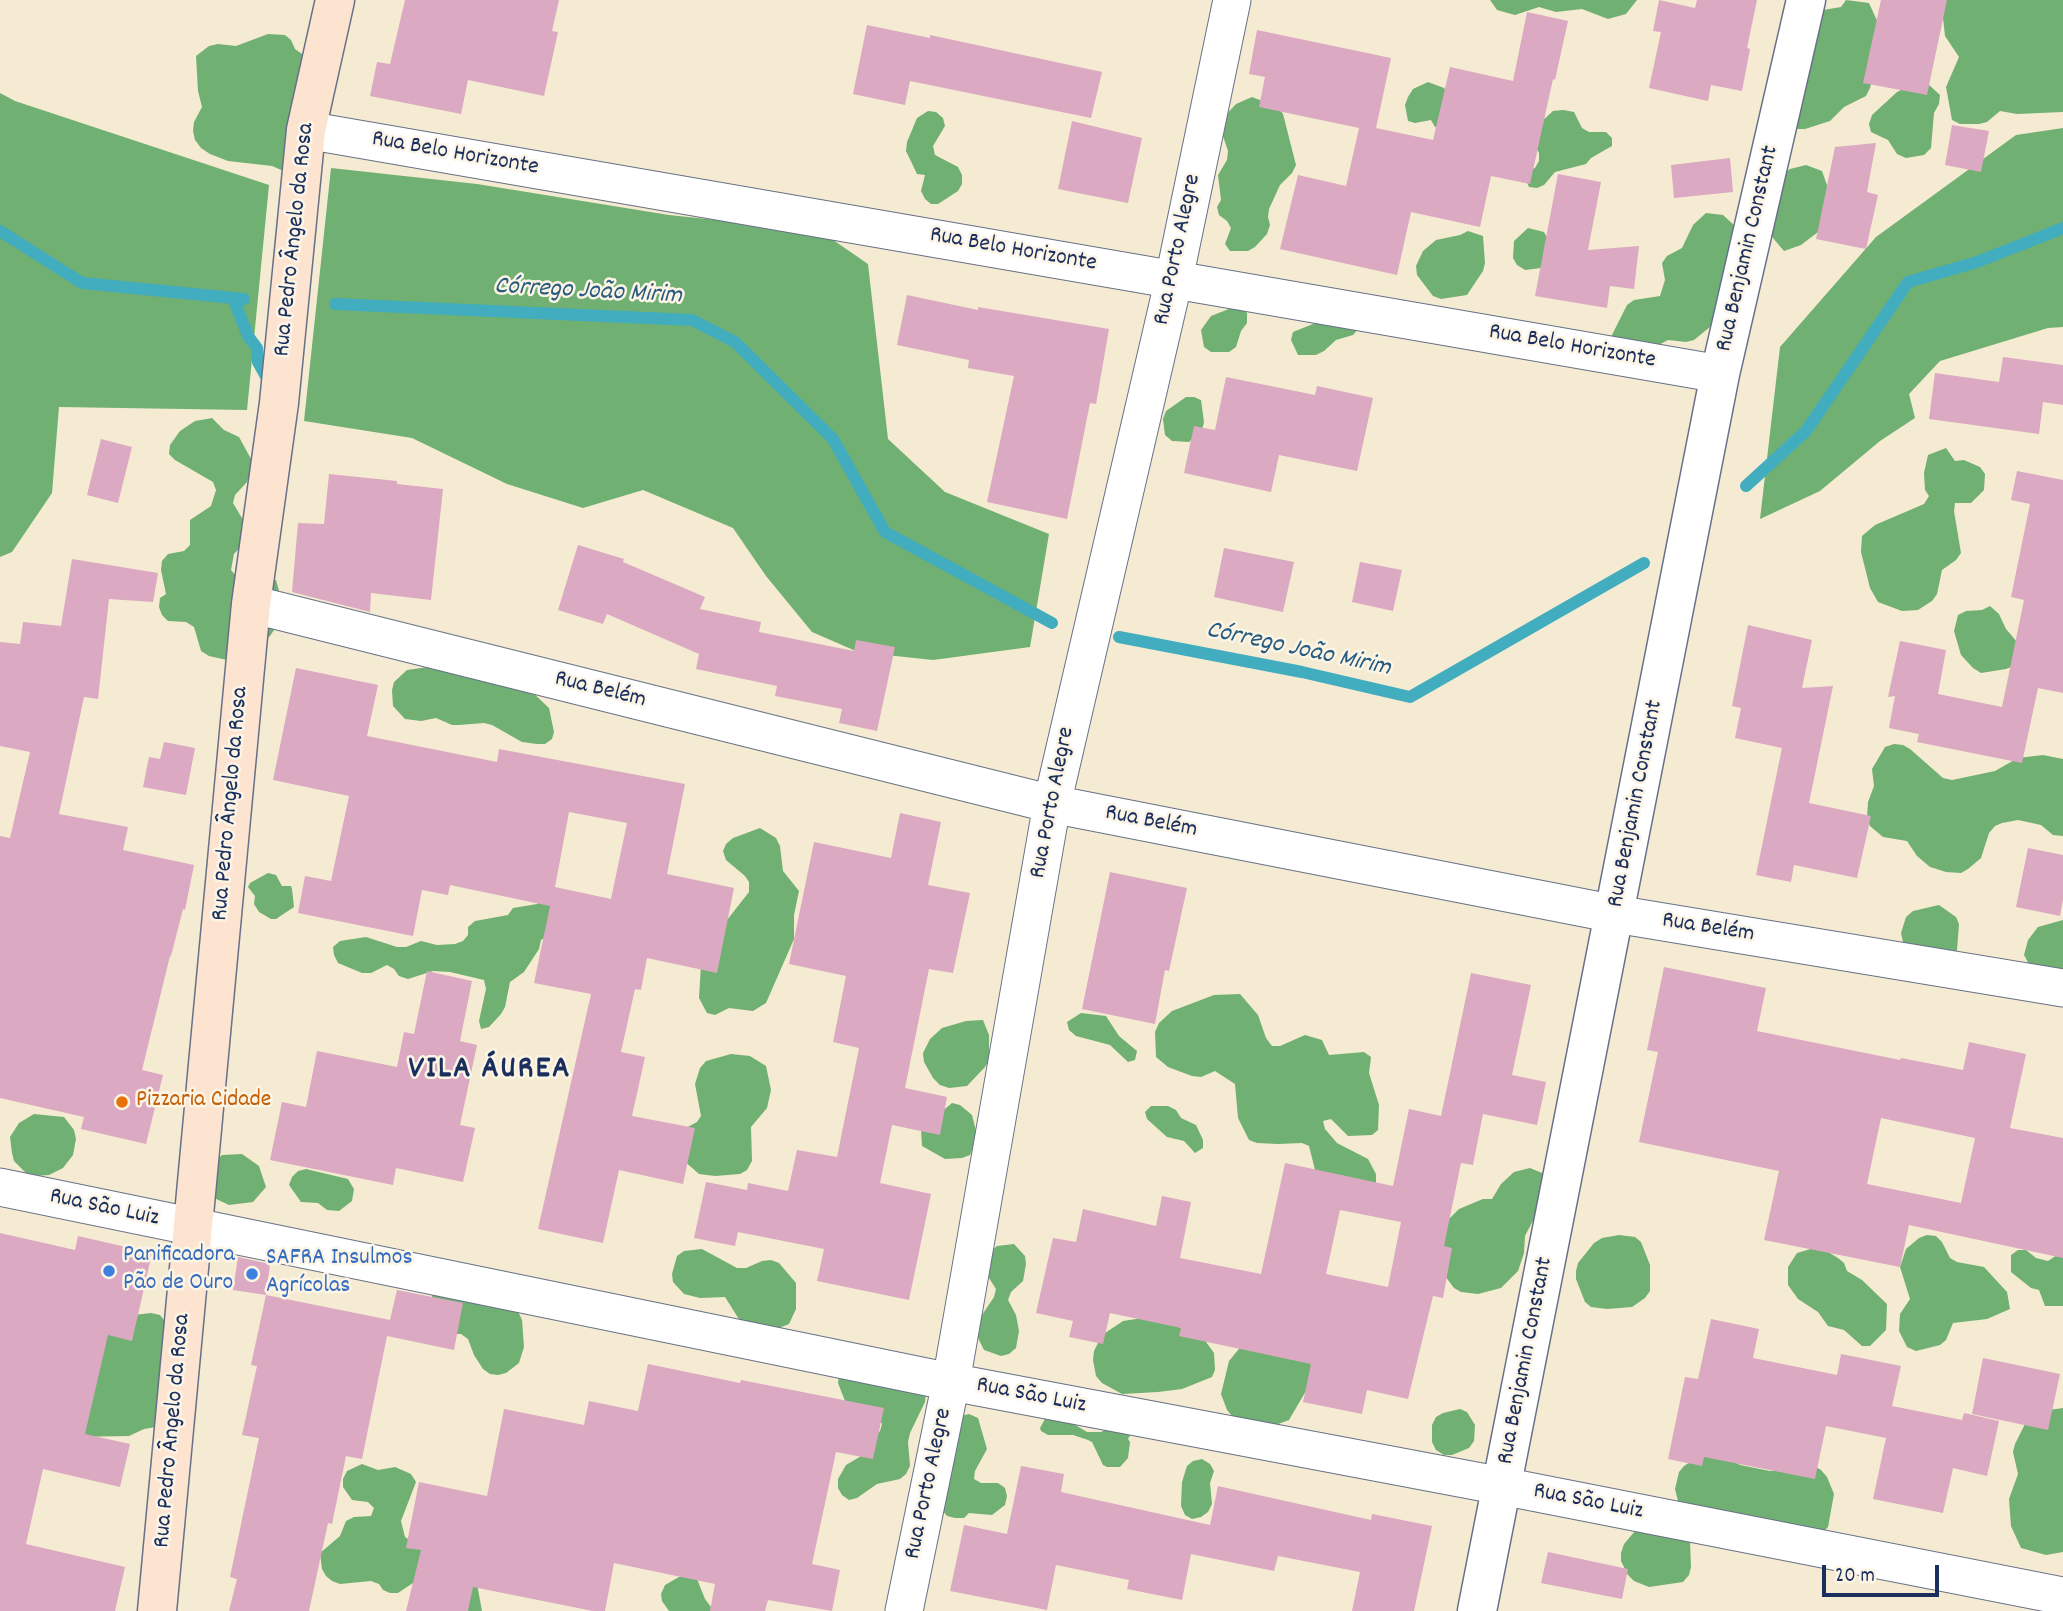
<!DOCTYPE html>
<meta charset="utf-8">
<style>
body{margin:0}
#map{position:relative;width:2063px;height:1611px;overflow:hidden;background:#f5ebd2;font-family:Dekko,sans-serif}
canvas{display:block}
.scale{position:absolute;left:1822px;top:1565px;width:117px;height:32px;box-sizing:border-box;border:4px solid #1b2f5e;border-top:0;padding-left:9px;font-size:21px;line-height:24px;white-space:nowrap;color:#1b2f5e;-webkit-text-stroke:5px #fcf5e5;paint-order:stroke}
</style>
<div id="map">
<canvas width="2063" height="1611"></canvas>
<div class="scale">20 m</div>
</div>
<script>
const ctx = document.querySelector('canvas').getContext('2d');
ctx.lineJoin = 'round';
function fill(path, color) {
  ctx.fillStyle = color;
  ctx.fill(path, 'evenodd');
}
function poly(rows) {
  const path = new Path2D();
  for (const r of rows) {
    path.moveTo(r[0], r[1]);
    for (let i = 2; i < r.length; i += 2) path.lineTo(r[i], r[i + 1]);
  }
  return path;
}
function stroke(path, color, width, dash) {
  ctx.strokeStyle = color;
  ctx.lineWidth = width;
  ctx.lineCap = dash ? 'butt' : 'round';
  ctx.setLineDash(dash || []);
  ctx.stroke(path);
}
function label(font, color, halo, rows, align = 'center') {
  ctx.font = font + ' Dekko,sans-serif';
  ctx.lineWidth = 5;
  ctx.setLineDash([]);
  ctx.textBaseline = 'middle';
  ctx.strokeStyle = halo;
  ctx.fillStyle = color;
  for (const [text, x, y, turn = 0] of rows) {
    ctx.save();
    ctx.translate(x, y);
    ctx.rotate((+turn || 0) * Math.PI / 180);
    ctx.textAlign = isNaN(turn) ? turn : align;
    if (halo) ctx.strokeText(text, 0, 0);
    ctx.fillText(text, 0, 0);
    ctx.restore();
  }
}
const forest = poly([
 [1490,0,1637,0,1626,14,1608,19,1582,9,1556,12,1539,7,1515,15,1497,10],
 [1846,0,1869,3,1879,25,1874,72,1870,88,1866,96,1844,107,1830,121,1805,129,1796,129,1773,95,1769,69,1817,11,1841,7],
 [1936,0,2063,0,2063,112,2017,114,2000,111,1987,122,1979,124,1960,124,1952,120,1946,87,1959,57,1945,36,1943,18],
 [268,34,285,35,291,40,295,49,309,59,286,172,272,166,228,161,210,154,201,148,195,140,193,131,194,122,202,107,198,91,196,56,209,46,218,44,236,46],
 [1919,81,1928,84,1940,95,1939,104,1934,113,1931,148,1924,155,1906,158,1897,154,1888,140,1871,132,1869,124,1872,115,1897,92],
 [1428,82,1444,88,1448,95,1443,128,1435,127,1431,120,1415,123,1408,121,1405,105,1408,97,1413,89],
 [0,93,15,101,269,185,247,410,59,407,52,493,12,552,0,557],
 [1252,97,1278,107,1283,114,1296,165,1292,173,1280,185,1269,209,1268,217,1270,225,1267,234,1255,247,1248,251,1230,251,1225,244,1231,228,1227,221,1219,215,1217,207,1221,200,1218,175,1227,160,1228,151,1223,136,1223,118,1236,104],
 [1563,110,1574,112,1582,128,1589,132,1606,132,1612,138,1612,146,1591,158,1586,164,1555,172,1544,185,1537,188,1529,187,1526,180,1526,171,1535,168,1539,161,1539,153,1535,146,1540,123,1553,111],
 [928,111,936,112,943,118,945,126,933,146,935,155,958,167,962,175,962,184,958,191,938,204,931,204,925,199,921,191,925,175,917,174,906,151,907,142,917,118],
 [2063,128,2063,327,2048,328,1940,361,1909,394,1915,418,1880,441,1820,491,1760,519,1780,347,1876,237,2016,135],
 [1806,165,1822,171,1828,188,1822,229,1801,245,1784,251,1773,238,1769,230,1783,174,1790,169],
 [331,168,477,184,669,215,820,231,868,264,888,439,945,492,1049,534,1030,647,933,660,858,652,812,632,766,576,733,528,643,490,583,508,507,484,412,438,304,421],
 [1706,213,1723,215,1735,226,1721,318,1694,340,1686,342,1668,340,1653,348,1611,337,1627,305,1634,300,1660,296,1665,280,1662,263,1667,256,1682,248,1693,225],
 [1528,228,1544,232,1556,255,1549,267,1525,270,1517,265,1513,258,1514,241],
 [1468,231,1483,236,1485,263,1483,271,1467,295,1441,299,1433,296,1417,275,1416,266,1423,251,1436,240,1460,235],
 [1234,307,1242,307,1247,313,1247,323,1241,331,1236,347,1229,352,1211,352,1204,347,1201,330,1211,316],
 [1323,320,1358,329,1353,335,1336,340,1324,351,1316,355,1298,355,1291,340,1293,332],
 [1186,397,1194,397,1201,400,1204,422,1202,430,1189,442,1172,441,1165,435,1163,419,1166,411],
 [212,418,224,430,239,437,251,459,253,467,247,482,235,495,233,503,246,525,244,543,234,554,231,570,236,576,252,583,276,580,283,605,280,621,270,636,264,642,227,660,209,656,201,651,194,627,186,622,168,621,162,615,159,607,160,598,166,594,161,570,162,561,168,554,184,551,190,545,190,520,211,506,216,490,213,482,175,460,169,454,170,445,180,431,195,421],
 [1946,448,1955,461,1964,460,1980,467,1985,474,1984,490,1971,503,1955,503,1954,511,1961,553,1956,560,1942,570,1937,594,1932,601,1918,610,1902,611,1878,602,1870,588,1861,552,1862,536,1875,525,1924,504,1929,496,1925,490,1924,473,1928,455],
 [1990,606,1999,614,2006,629,2017,642,2016,665,2006,669,1981,673,1973,668,1961,655,1954,631,1958,615,1966,611,1982,610],
 [442,665,531,691,549,708,554,732,552,739,545,744,537,744,522,742,492,725,484,723,459,725,452,725,436,718,421,721,405,719,393,706,392,690,394,682,407,670],
 [1894,744,1903,745,1910,749,1943,778,1952,780,1995,771,2018,758,2043,755,2063,759,2063,836,2053,835,2041,825,2018,820,2002,823,1995,826,1989,833,1981,858,1968,869,1961,873,1946,872,1930,867,1917,856,1907,841,1883,837,1870,826,1867,818,1868,802,1874,786,1872,769,1885,747],
 [760,828,776,838,780,846,783,871,799,891,794,915,794,939,766,1003,753,1011,729,1008,715,1015,707,1013,699,998,701,965,716,934,749,892,749,882,745,876,726,860,723,851,726,844,733,838],
 [268,873,276,875,282,886,291,886,292,889,294,907,276,919,271,919,259,912,254,904,255,896,248,887,250,883],
 [560,895,555,931,541,940,539,949,524,972,510,982,505,1007,501,1014,489,1027,481,1029,479,1021,486,989,484,980,450,972,433,971,408,979,399,976,394,969,387,965,371,973,362,973,338,963,334,955,333,947,340,941,366,937,397,947,406,947,421,941,437,945,455,944,463,941,468,935,468,927,475,921,508,915,513,908,537,904,544,899],
 [1939,905,1956,917,1959,924,1957,950,1953,957,1905,951,1901,933,1906,917,1913,911],
 [2063,920,2063,983,2032,970,2024,955,2028,940,2038,927],
 [1240,994,1258,1015,1266,1038,1272,1046,1280,1046,1305,1035,1322,1040,1329,1055,1364,1052,1371,1057,1369,1073,1379,1105,1378,1130,1372,1135,1348,1136,1331,1119,1323,1121,1325,1129,1337,1143,1368,1159,1376,1174,1376,1183,1317,1178,1309,1146,1302,1143,1278,1144,1257,1143,1249,1140,1238,1118,1235,1084,1215,1071,1201,1077,1192,1076,1168,1067,1156,1057,1155,1032,1159,1023,1172,1011,1214,995],
 [1081,1013,1106,1016,1119,1036,1137,1051,1135,1060,1128,1062,1110,1045,1076,1036,1069,1030,1067,1022],
 [983,1020,989,1035,989,1060,985,1067,967,1086,949,1088,940,1085,933,1078,924,1062,923,1053,930,1039,942,1028,966,1021],
 [731,1054,750,1056,766,1066,771,1090,767,1108,751,1127,752,1161,747,1170,740,1174,715,1176,699,1174,674,1152,682,1130,697,1122,701,1116,695,1084,700,1068,706,1061],
 [952,1103,960,1105,972,1115,976,1131,976,1140,970,1155,962,1158,945,1159,922,1146,921,1129],
 [1151,1106,1168,1106,1176,1110,1181,1118,1196,1125,1203,1140,1203,1148,1195,1153,1184,1141,1167,1137,1147,1119,1145,1112],
 [34,1114,64,1117,74,1130,76,1139,73,1155,63,1168,49,1175,34,1176,26,1173,14,1161,12,1153,10,1137,19,1123],
 [242,1154,259,1166,266,1187,253,1202,229,1205,214,1198,216,1161,222,1155],
 [1530,1168,1542,1173,1546,1181,1541,1205,1525,1236,1524,1253,1518,1271,1501,1288,1478,1294,1461,1292,1454,1288,1439,1268,1441,1227,1459,1209,1483,1199,1492,1199,1501,1184,1514,1172],
 [306,1169,348,1179,354,1189,352,1201,339,1211,327,1210,318,1203,301,1202,289,1185,292,1177,298,1171],
 [1619,1235,1635,1237,1641,1242,1650,1265,1650,1291,1645,1298,1632,1307,1607,1309,1591,1307,1585,1302,1576,1279,1576,1271,1578,1263,1594,1243,1602,1238],
 [1927,1235,1936,1236,1942,1242,1950,1258,1957,1262,1984,1267,2007,1292,2010,1309,1987,1319,1953,1323,1946,1340,1940,1345,1916,1351,1907,1347,1899,1331,1900,1314,1910,1299,1900,1267,1906,1249,1919,1238],
 [1014,1244,1025,1256,1026,1264,1023,1281,1011,1292,1008,1300,1016,1315,1019,1331,1016,1348,1009,1354,1001,1356,984,1350,976,1334,980,1318,994,1297,996,1289,987,1275,991,1251,997,1246],
 [1814,1248,1823,1249,1838,1258,1844,1263,1847,1271,1862,1280,1887,1304,1886,1330,1870,1346,1862,1346,1844,1330,1828,1326,1818,1312,1798,1299,1788,1285,1788,1267,1797,1253],
 [702,1249,737,1268,746,1268,762,1261,771,1260,779,1263,796,1283,796,1309,789,1324,774,1330,742,1324,725,1297,700,1298,684,1294,673,1282,672,1274,677,1256,684,1251],
 [2018,1250,2026,1250,2036,1258,2048,1261,2063,1251,2063,1306,2045,1306,2039,1290,2031,1288,2011,1272,2011,1255],
 [434,1289,511,1296,522,1320,524,1347,519,1363,506,1373,498,1375,490,1374,483,1369,474,1355,468,1339,461,1334,444,1334,434,1313,432,1297],
 [151,1313,160,1315,196,1361,198,1378,196,1395,168,1425,144,1429,129,1436,71,1437,99,1319],
 [1150,1317,1201,1335,1214,1353,1215,1370,1212,1377,1182,1389,1158,1392,1122,1394,1102,1383,1096,1376,1093,1360,1094,1351,1102,1335,1123,1321],
 [1257,1327,1310,1356,1311,1367,1310,1384,1289,1420,1265,1429,1233,1417,1227,1410,1221,1394,1229,1361],
 [840,1366,926,1393,925,1402,910,1433,908,1442,910,1466,906,1474,900,1479,877,1484,857,1498,849,1500,842,1495,838,1488,838,1479,846,1465,868,1452,874,1437,880,1431,882,1424,877,1416,847,1406,838,1383],
 [2063,1408,2063,1552,2046,1555,2021,1548,2011,1526,2009,1499,2018,1474,2013,1452,2015,1444,2026,1422,2049,1410],
 [1460,1409,1467,1412,1475,1425,1474,1441,1469,1448,1452,1455,1444,1455,1436,1450,1432,1442,1432,1425,1436,1417,1443,1413],
 [969,1414,978,1418,987,1449,975,1471,974,1479,981,1483,998,1483,1005,1488,1007,1496,1005,1505,992,1515,969,1513,964,1518,955,1518,947,1516,942,1510,952,1418],
 [1046,1417,1072,1423,1087,1432,1101,1432,1117,1424,1132,1432,1128,1439,1130,1442,1128,1458,1120,1467,1107,1467,1103,1465,1092,1442,1088,1440,1073,1435,1048,1435,1041,1431,1040,1428],
 [1707,1456,1724,1457,1740,1465,1770,1471,1813,1465,1821,1470,1827,1477,1834,1494,1828,1527,1822,1533,1679,1505,1675,1489,1679,1472,1684,1466,1698,1457],
 [1202,1459,1210,1464,1214,1471,1210,1483,1212,1504,1208,1512,1201,1517,1192,1519,1185,1515,1181,1506,1182,1482,1187,1466,1193,1461],
 [362,1464,378,1470,395,1467,411,1474,416,1482,401,1521,405,1537,477,1584,482,1611,436,1611,419,1579,398,1593,390,1593,383,1590,379,1584,371,1581,340,1584,332,1581,326,1576,322,1569,320,1553,340,1536,346,1521,354,1517,371,1516,374,1508,368,1502,352,1500,343,1487,343,1479,347,1471],
 [1641,1524,1690,1541,1691,1567,1689,1575,1683,1582,1649,1587,1634,1581,1628,1575,1621,1561,1621,1553,1624,1544],
 [688,1576,697,1579,705,1599,711,1607,750,1611,669,1611,662,1601,661,1594,665,1585,679,1577]
]);
const stream = poly([
 [0,231,82,283,244,299],
 [233,298,248,336,257,348,258,362,270,384],
 [335,304,692,320,735,342,833,439,885,532,1052,623],
 [1746,486,1806,431,1908,282,1977,262,2063,228],
 [1119,637,1302,672,1410,697,1644,563]
]);
const building = poly([
 [405,0,559,0,552,31,558,32,544,96,468,80,461,114,370,96,377,62,390,64],
 [1659,0,1695,8,1697,0,1757,0,1747,48,1750,49,1742,91,1711,85,1708,101,1649,88,1661,32,1653,31],
 [1881,0,1947,0,1927,95,1863,83],
 [1527,12,1568,21,1555,80,1553,79,1530,184,1491,176,1480,227,1411,212,1397,275,1280,249,1298,175,1346,186,1359,128,1259,107,1265,77,1249,74,1257,30,1391,58,1376,128,1433,140,1450,67,1513,81],
 [867,25,930,38,930,35,1102,72,1091,118,910,81,905,105,853,94],
 [1072,121,1142,138,1128,203,1058,189],
 [1952,125,1989,131,1981,172,1945,165],
 [1876,143,1867,192,1878,195,1866,249,1816,239,1835,147],
 [1730,158,1733,192,1674,198,1671,165],
 [1558,174,1601,182,1588,250,1639,246,1634,289,1610,286,1607,308,1535,296],
 [907,295,978,310,978,307,1109,329,1096,404,1090,403,1067,519,987,502,1014,376,968,368,969,360,897,345],
 [2003,357,2063,365,2063,405,2043,402,2039,434,1929,419,1935,373,1999,382],
 [1226,377,1315,395,1317,386,1373,398,1357,471,1279,455,1271,492,1184,473,1194,426,1215,430],
 [101,439,132,447,118,503,87,495],
 [2017,471,2063,480,2063,693,2038,688,2022,763,1917,742,1919,734,1889,728,1895,696,1888,697,1900,641,1946,650,1938,694,2002,707,2024,600,2011,597,2030,504,2011,500],
 [329,474,397,481,397,484,443,489,431,600,371,593,370,612,292,592,298,523,324,524],
 [578,545,624,559,623,562,705,597,700,609,761,622,759,632,854,651,856,640,895,647,877,731,839,723,842,709,775,696,777,686,696,669,699,654,607,614,603,624,558,610],
 [1224,548,1294,562,1283,612,1214,597],
 [72,559,158,573,153,602,109,599,98,699,84,697,59,814,128,827,123,850,194,865,185,910,183,909,171,956,170,956,142,1070,163,1075,146,1144,81,1129,84,1117,0,1098,0,836,10,838,30,752,0,746,0,642,20,644,23,622,61,626],
 [1360,562,1402,570,1393,611,1352,602],
 [1748,625,1812,640,1802,688,1833,686,1809,803,1871,816,1857,878,1794,865,1791,882,1756,875,1782,748,1735,738,1741,708,1732,706],
 [296,668,378,685,367,736,497,762,499,749,685,784,667,874,734,888,717,973,647,958,641,990,635,989,621,1052,645,1057,632,1116,695,1128,683,1184,619,1170,603,1243,538,1229,591,994,534,983,550,906,450,885,448,895,422,890,413,936,298,913,305,876,331,881,349,796,273,780],
 [569,812,627,823,611,899,555,887],
 [164,742,195,748,186,795,143,787,149,757,160,759],
 [900,813,941,822,928,885,970,893,953,973,929,969,905,1088,947,1097,940,1135,892,1125,880,1183,931,1194,909,1300,817,1281,824,1249,738,1232,735,1246,694,1238,706,1182,747,1190,748,1183,788,1191,797,1150,837,1157,859,1048,833,1042,846,976,789,964,814,842,891,858],
 [2028,848,2063,855,2063,899,2060,916,2016,907],
 [1110,872,1187,888,1169,971,1165,970,1155,1024,1082,1009],
 [1664,967,1766,988,1757,1031,1900,1060,1901,1058,1963,1070,1969,1042,2026,1054,2010,1128,2063,1138,2063,1258,1909,1225,1900,1267,1764,1240,1779,1171,1639,1142,1658,1052,1647,1050],
 [1881,1118,1975,1138,1961,1203,1867,1184],
 [427,971,472,981,460,1041,477,1045,460,1125,475,1128,463,1182,396,1168,393,1185,270,1160,282,1102,306,1107,317,1051,397,1067,404,1032,414,1034],
 [1471,973,1531,985,1512,1075,1546,1082,1537,1125,1483,1114,1473,1165,1461,1163,1444,1246,1452,1248,1443,1298,1433,1296,1408,1399,1367,1390,1362,1414,1303,1402,1311,1364,1179,1336,1181,1328,1110,1313,1103,1344,1069,1337,1073,1321,1036,1313,1053,1238,1076,1242,1083,1209,1156,1226,1162,1196,1191,1202,1180,1258,1261,1274,1285,1163,1393,1186,1409,1109,1441,1116],
 [1340,1210,1401,1222,1388,1287,1326,1274],
 [0,1233,75,1250,78,1236,152,1253,132,1341,108,1335,85,1434,130,1444,120,1487,43,1469,26,1544,125,1567,115,1611,0,1611],
 [238,1257,270,1264,266,1295,233,1290],
 [397,1290,463,1303,454,1350,387,1336,362,1459,346,1456,332,1524,328,1523,309,1611,229,1611,237,1579,230,1577,259,1438,242,1435,257,1366,251,1365,266,1295,390,1320],
 [1711,1319,1759,1329,1753,1358,1837,1375,1841,1354,1901,1366,1892,1406,1962,1420,1964,1413,1999,1421,1987,1476,1953,1468,1943,1513,1873,1499,1886,1438,1826,1426,1815,1479,1704,1457,1702,1466,1668,1459,1685,1377,1698,1379],
 [1983,1358,2060,1374,2048,1430,1972,1414],
 [648,1364,740,1383,741,1380,884,1408,873,1459,836,1452,812,1564,840,1570,832,1611,768,1600,765,1611,710,1611,715,1584,614,1563,605,1611,593,1611,473,1587,468,1611,406,1611,421,1550,406,1548,419,1482,487,1496,504,1409,584,1425,589,1401,638,1411],
 [1021,1466,1064,1474,1061,1492,1210,1525,1218,1486,1371,1520,1372,1514,1432,1526,1414,1611,1352,1611,1360,1572,1278,1556,1274,1571,1191,1554,1182,1600,1127,1589,1129,1580,1056,1565,1047,1610,950,1591,964,1525,1007,1534],
 [1548,1552,1628,1569,1622,1599,1541,1583]
]);
const minor = poly([
 [306,130,1720,374],
 [251,604,1052,804,1615,914,2063,988],
 [0,1187,951,1382,1502,1486,2063,1596],
 [904,1611,951,1382,1052,804,1174,279,1232,0]
]);
const tertiary = poly([
 [1477,1611,1720,374,1806,0]
]);
const secondary = poly([
 [157,1611,251,604,279,403,306,130,335,0]
]);
const markers = [
 [122,1102,7,"#e8710a"],
 [109,1271,7,"#3f7fe0"],
 [252,1274,7,"#3f7fe0"]
];
const streetNames = [
 ["Rua Belo Horizonte",455,155,10],
 ["Rua Pedro Ângelo da Rosa",296,240,-84],
 ["Rua Benjamin Constant",1749,249,-77],
 ["Rua Porto Alegre",1179,250,-78],
 ["Rua Belo Horizonte",1013,251,10],
 ["Rua Belo Horizonte",1572,348,10],
 ["Rua Belém",600,691,14],
 ["Rua Porto Alegre",1054,803,-79],
 ["Rua Pedro Ângelo da Rosa",232,804,-85],
 ["Rua Benjamin Constant",1637,804,-79],
 ["Rua Belém",1151,823,11],
 ["Rua Belém",1708,929,9],
 ["Rua São Luiz",104,1209,12],
 ["Rua Benjamin Constant",1527,1361,-79],
 ["Rua São Luiz",1031,1397,11],
 ["Rua Pedro Ângelo da Rosa",174,1431,-85],
 ["Rua Porto Alegre",930,1484,-78],
 ["Rua São Luiz",1588,1503,11]
];
const foodNames = [
 ["Pizzaria Cidade",136,1102]
];
const shopNames = [
 ["Panificadora",123,1257],
 ["Pão de Ouro",123,1285],
 ["SAFRA Insulmos",266,1260],
 ["Agrícolas",266,1288]
];
const waterNames = [
 ["Córrego João Mirim",588,293,3],
 ["Córrego João Mirim",1298,651,12]
];
const districtNames = [
 ["VILA ÁUREA",490,1072]
];
fill(forest, '#70b072');
stroke(stream, '#41adbf', 12);
fill(building, '#dba9c1');
stroke(minor, '#677187', 39);
stroke(tertiary, '#677187', 41);
stroke(secondary, '#677187', 41);
stroke(minor, '#fff', 37);
stroke(tertiary, '#fff', 38);
stroke(secondary, '#fde4d1', 38);
for (const [x, y, r, color] of markers) {
  const dot = new Path2D();
  dot.arc(x, y, r, 0, 2 * Math.PI);
  ctx.fillStyle = color;
  ctx.fill(dot);
  stroke(dot, '#fcf5e5', 2.5);
}
label('24px', '#1b2f5e', '#fcf5e5', streetNames);
label('24px', '#c56008', '#fcf5e5', foodNames, 'left');
label('24px', '#366cbe', '#fcf5e5', shopNames, 'left');
label('italic 26px', '#285b80', '#fcf5e5', waterNames);
ctx.letterSpacing = '2px';
label('bold 32px', '#1b2f5e', '#fcf5e5', districtNames);
ctx.letterSpacing = '0px';
</script>
